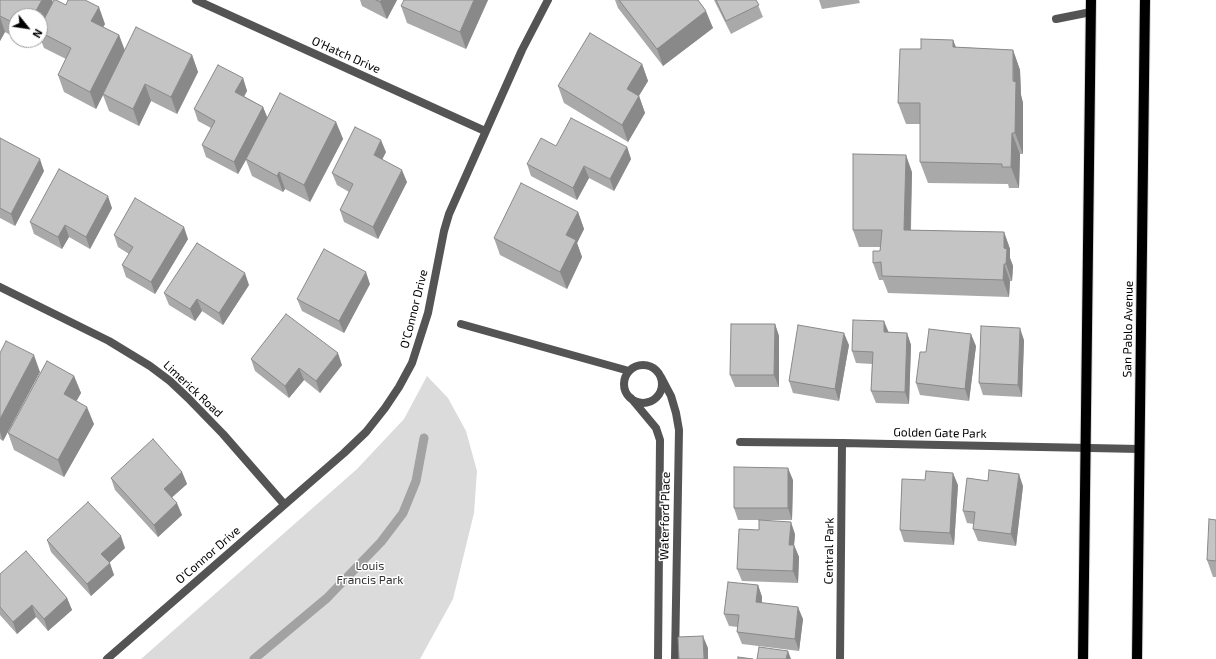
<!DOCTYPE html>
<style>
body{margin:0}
#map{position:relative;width:1216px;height:659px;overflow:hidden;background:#fff;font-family:"Exo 2",sans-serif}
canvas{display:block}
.north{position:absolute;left:8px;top:8px;width:40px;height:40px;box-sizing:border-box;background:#fff;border:1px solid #999;border-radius:50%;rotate:120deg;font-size:11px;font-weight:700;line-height:16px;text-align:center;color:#000}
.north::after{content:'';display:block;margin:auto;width:14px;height:18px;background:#000;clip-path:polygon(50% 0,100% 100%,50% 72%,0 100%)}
</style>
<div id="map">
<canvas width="1216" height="659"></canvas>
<div class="north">N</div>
</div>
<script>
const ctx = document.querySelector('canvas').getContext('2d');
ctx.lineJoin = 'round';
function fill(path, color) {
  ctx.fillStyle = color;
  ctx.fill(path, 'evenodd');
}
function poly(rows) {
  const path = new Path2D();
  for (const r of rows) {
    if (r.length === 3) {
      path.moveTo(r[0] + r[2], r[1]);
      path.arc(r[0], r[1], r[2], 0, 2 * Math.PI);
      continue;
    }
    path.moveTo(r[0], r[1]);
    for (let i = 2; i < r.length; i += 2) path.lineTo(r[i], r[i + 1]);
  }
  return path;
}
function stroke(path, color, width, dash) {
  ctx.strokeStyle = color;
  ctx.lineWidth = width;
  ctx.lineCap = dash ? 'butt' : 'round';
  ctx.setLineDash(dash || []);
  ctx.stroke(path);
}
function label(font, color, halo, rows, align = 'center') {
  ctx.font = font + ' "Exo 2",sans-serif';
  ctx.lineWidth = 3;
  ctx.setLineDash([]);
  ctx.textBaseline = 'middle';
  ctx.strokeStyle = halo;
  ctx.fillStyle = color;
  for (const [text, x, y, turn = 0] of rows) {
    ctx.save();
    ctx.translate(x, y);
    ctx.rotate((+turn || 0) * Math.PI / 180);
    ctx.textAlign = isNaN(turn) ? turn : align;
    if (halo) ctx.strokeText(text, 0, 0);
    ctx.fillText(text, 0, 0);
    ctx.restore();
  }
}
const green = poly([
 [427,376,448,398,466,431,477,471,474,513,453,599,420,659,141,659,357,469,404,419]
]);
const stream = poly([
 [254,659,327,598,381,542,403,513,416,481,424,438]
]);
const service = poly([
 [1056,19,1091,12]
]);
const minor = poly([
 [196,0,485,131],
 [0,287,109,341,150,366,170,381,188,398,223,434,284,504],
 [461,324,629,371],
 [643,384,19],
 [661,377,671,396,676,413,679,430,675,659],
 [631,398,656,428,660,440,658,659],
 [740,442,842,443,1140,449],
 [107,659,344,453,366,432,385,408,399,387,412,363,428,313,444,231,449,214,522,50,548,0],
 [840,659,842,443]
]);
const primary = poly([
 [1083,659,1091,0],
 [1137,659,1145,0]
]);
const wall = poly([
 [0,0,52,0,53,2,105,24,103,27,119,35,125,50,192,55,198,72,177,114,151,101,139,126,109,111,103,95,96,109,64,92,58,75,66,59,44,48,40,38,40,16,16,16,16,38,5,32,0,41],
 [360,0,397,0,387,19,362,6],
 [488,0,466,49,407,23,401,6],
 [615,0,698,0,713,28,663,66,618,8],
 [714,0,756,0,763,17,731,34],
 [819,0,859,0,860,3,822,9],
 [20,40,35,40,31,47],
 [953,40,956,47,1013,50,1020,70,1021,95,1023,103,1023,154,1020,154,1019,188,1009,188,1008,184,928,183,920,162,920,124,906,124,898,103,921,49],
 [642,64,648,81,639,96,645,113,628,142,564,103,558,86],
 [243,78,247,91,244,96,263,107,267,118,336,122,343,139,310,202,285,189,283,192,252,176,246,160,238,174,206,157,202,145,211,128,198,121,194,109],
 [0,138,44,171,15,226,0,218],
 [556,146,627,147,631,159,614,191,589,178,577,200,531,176,527,164],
 [386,152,382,160,407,182,378,239,344,222,340,210,349,192,337,185,332,173],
 [912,172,911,230,1004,232,1010,249,1010,258,1013,266,1012,281,1010,281,1009,297,888,293,883,280,879,280,873,263,880,251,880,247,859,247,853,230],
 [112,208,90,249,69,237,62,249,34,234,30,222],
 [578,212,584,229,577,243,582,257,567,289,500,255,494,238],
 [114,235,188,239,155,294,126,277,122,265,129,254,118,247],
 [370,284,344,333,302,311,297,299],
 [249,285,223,325,202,311,195,321,169,305,164,293],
 [775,324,779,336,779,387,735,387,730,375],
 [889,332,907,333,911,345,909,404,876,403,871,391,872,364,856,363,852,351],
 [1024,340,1022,397,983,395,979,383],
 [849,345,839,401,793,393,789,381],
 [976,346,969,401,920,395,916,383,926,352],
 [0,353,40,372,3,441,0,439],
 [251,359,342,365,320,393,304,380,289,398,255,371],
 [74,376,81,393,76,401,94,424,64,477,14,450,8,433],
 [182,472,187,484,172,497,182,515,158,537,115,490,111,478],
 [793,480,792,520,738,520,734,508],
 [925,480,958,485,954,545,904,542,900,530],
 [1023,486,1016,546,978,541,973,529,974,524,967,523,963,511],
 [1216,520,1216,577,1213,577,1207,560],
 [795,534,794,545,799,557,798,583,742,581,737,569],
 [47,540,125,548,109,563,114,575,91,596,51,552],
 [0,574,67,598,72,610,48,631,36,617,17,634,0,615],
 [758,585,762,597,762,603,803,619,799,651,742,644,737,632,738,627,729,626,724,614]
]);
const shadedWall = poly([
 [42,0,52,0,54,6,40,31,40,16,33,16],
 [382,0,397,0,387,19,380,2],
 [474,0,488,0,466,49,460,32],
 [99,7,105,24,97,38,91,21],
 [706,11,713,28,663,66,657,49],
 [0,17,5,32,0,41],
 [119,35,125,52,103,94,103,95,96,109,90,92],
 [29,40,35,40,31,47],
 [953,40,961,61,953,47],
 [1013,50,1020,70,1021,95,1023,103,1023,154,1015,133],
 [192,55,198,72,177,114,171,97],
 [642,64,648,81,633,105,627,89],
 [243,78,247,91,240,104,235,92],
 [145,84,151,101,139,126,133,109],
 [639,96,645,113,628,142,622,125],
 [263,107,268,119,238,174,234,162],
 [336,122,343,139,310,202,304,185],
 [1012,133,1020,154,1019,188,1011,167],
 [381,140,386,152,378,167,374,155],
 [627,147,631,159,614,191,610,179],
 [906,155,912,172,910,247,904,230],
 [40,159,44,171,15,226,11,214],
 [584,166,589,178,577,200,573,188],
 [402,170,407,182,378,239,373,227],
 [279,172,285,189,283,192,277,176],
 [108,196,112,208,90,249,86,237],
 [578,212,584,229,577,243,582,257,567,289,560,272,566,235],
 [65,225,69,237,62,249,58,237],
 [184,227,188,239,155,294,151,282],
 [1004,232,1010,249,1010,258,1013,266,1012,281,1006,264,1004,248],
 [1004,264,1010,281,1009,297,1003,280],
 [366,272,370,284,344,333,339,321],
 [245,273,249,285,223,325,219,313],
 [197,299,202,311,195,321,190,309],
 [884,321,889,333,884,332],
 [775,324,779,336,779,387,774,375],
 [1020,328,1024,340,1022,397,1018,385],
 [844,333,849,345,839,401,835,389],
 [907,333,911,345,909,404,905,392],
 [971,334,976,346,969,401,965,389],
 [338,353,342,365,320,393,316,381],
 [34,355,40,372,3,441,0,432,0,419],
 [299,368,304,380,289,398,285,386],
 [74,376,81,393,71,411,64,394],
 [87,407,94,424,64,477,58,460],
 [788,468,793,480,792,520,788,508],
 [182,472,187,484,168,501,164,489],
 [953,473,958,485,954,545,950,533],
 [1019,474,1023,486,1016,546,1011,534],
 [177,503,182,515,158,537,154,525],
 [791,522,795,534,793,557,789,545],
 [121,536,125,548,106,566,101,554],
 [794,545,799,557,798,583,793,571],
 [110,563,114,575,91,596,87,584],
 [758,585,762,597,761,614,756,602],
 [67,598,72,610,48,631,44,619],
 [32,605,36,617,17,634,13,622],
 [798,607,803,619,799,651,795,639],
 [703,636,708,648,708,659,704,659],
 [788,651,791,659,786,659]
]);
const building = poly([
 [0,0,42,0,33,16,16,16,16,24,0,16,0,0],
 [54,0,56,0,66,5,68,0,85,0,99,7,91,21,119,35,90,92,58,75,71,48,40,32,40,27,54,0],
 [376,0,382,0,380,2,376,0],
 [404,0,474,0,460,32,401,6,404,0],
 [619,0,698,0,706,11,657,49,619,0],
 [716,0,756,0,759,5,726,21,716,0],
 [136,27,192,55,171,97,145,84,133,109,103,94,136,27],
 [590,33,642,64,627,89,639,96,622,125,558,86,590,33],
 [921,39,953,40,953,47,1013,50,1013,81,1016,82,1015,133,1012,133,1011,167,1002,167,1002,164,920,162,920,103,898,103,900,49,921,49,921,39],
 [218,65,243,78,235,92,263,107,234,162,202,145,215,121,194,109,218,65],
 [280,93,336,122,304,185,279,172,277,176,246,159,280,93],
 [571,118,627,147,610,179,584,166,573,188,527,164,541,138,556,146,571,118],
 [355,127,381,140,374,155,402,170,373,227,340,210,353,184,332,173,355,127],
 [0,138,40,159,11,214,0,208,0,138],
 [853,154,906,155,904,230,1004,232,1004,248,1007,249,1006,264,1004,264,1003,280,882,276,881,262,873,263,873,251,880,251,882,230,853,230,853,154],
 [59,169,108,196,86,237,65,225,58,237,30,222,59,169],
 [521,183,578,212,566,235,576,240,560,272,494,238,521,183],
 [135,198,184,227,151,282,122,265,133,247,114,235,135,198],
 [197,243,245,273,219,313,197,299,190,309,164,293,197,243],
 [324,249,366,272,339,321,297,299,324,249],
 [286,314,338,353,316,381,299,368,285,386,251,359,286,314],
 [853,320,884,321,884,332,907,333,905,392,871,391,873,352,852,351,853,320],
 [731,324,775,324,774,375,730,375,731,324],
 [798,325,844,333,835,389,789,381,798,325],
 [981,326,1020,328,1018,385,979,383,981,326],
 [929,329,971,334,965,389,916,383,920,352,926,352,929,329],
 [6,341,34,355,0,419,0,353,6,341],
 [47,361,74,376,64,394,87,407,58,460,8,433,47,361],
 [153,439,182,472,164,489,177,503,154,525,111,478,153,439],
 [734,467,788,468,788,508,734,508,734,467],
 [989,470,1019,474,1011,534,973,529,975,512,963,511,967,478,988,481,989,470],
 [926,471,953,473,950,533,900,530,902,479,925,480,926,471],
 [88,502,121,536,101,554,110,563,87,584,47,540,88,502],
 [1209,519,1216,520,1216,561,1207,560,1209,519],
 [759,520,791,522,789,545,794,545,793,571,737,569,739,529,759,530,759,520],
 [26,551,67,598,44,619,32,605,13,622,0,607,0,574,26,551],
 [728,582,758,585,756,602,798,607,795,639,737,632,739,615,724,614,728,582],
 [703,636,704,659,679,659,678,637,703,636],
 [759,647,788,651,786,659,757,659,759,647],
 [738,657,753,659,738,659,738,657]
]);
const streetNames = [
 ["O'Hatch Drive",346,55,24],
 ["O'Connor Drive",414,309,-76],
 ["San Pablo Avenue",1128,329,-89],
 ["Limerick Road",193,389,43],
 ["Golden Gate Park",940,433,1],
 ["Waterford Place",665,516,-89],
 ["Central Park",829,551,-89],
 ["O'Connor Drive",208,555,-41]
];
const parkNames = [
 ["Louis",370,566],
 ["Francis Park",370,580]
];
fill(green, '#dbdbdb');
stroke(stream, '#a2a2a2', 9);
stroke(primary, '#dbdbdb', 12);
stroke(service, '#545454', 8);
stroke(minor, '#545454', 8);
stroke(primary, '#000', 10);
fill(wall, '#a9a9a9');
fill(shadedWall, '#898989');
fill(building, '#c4c4c4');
stroke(building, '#898989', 1);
label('12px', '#000', '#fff', streetNames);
label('12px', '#323232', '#fff', parkNames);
</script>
